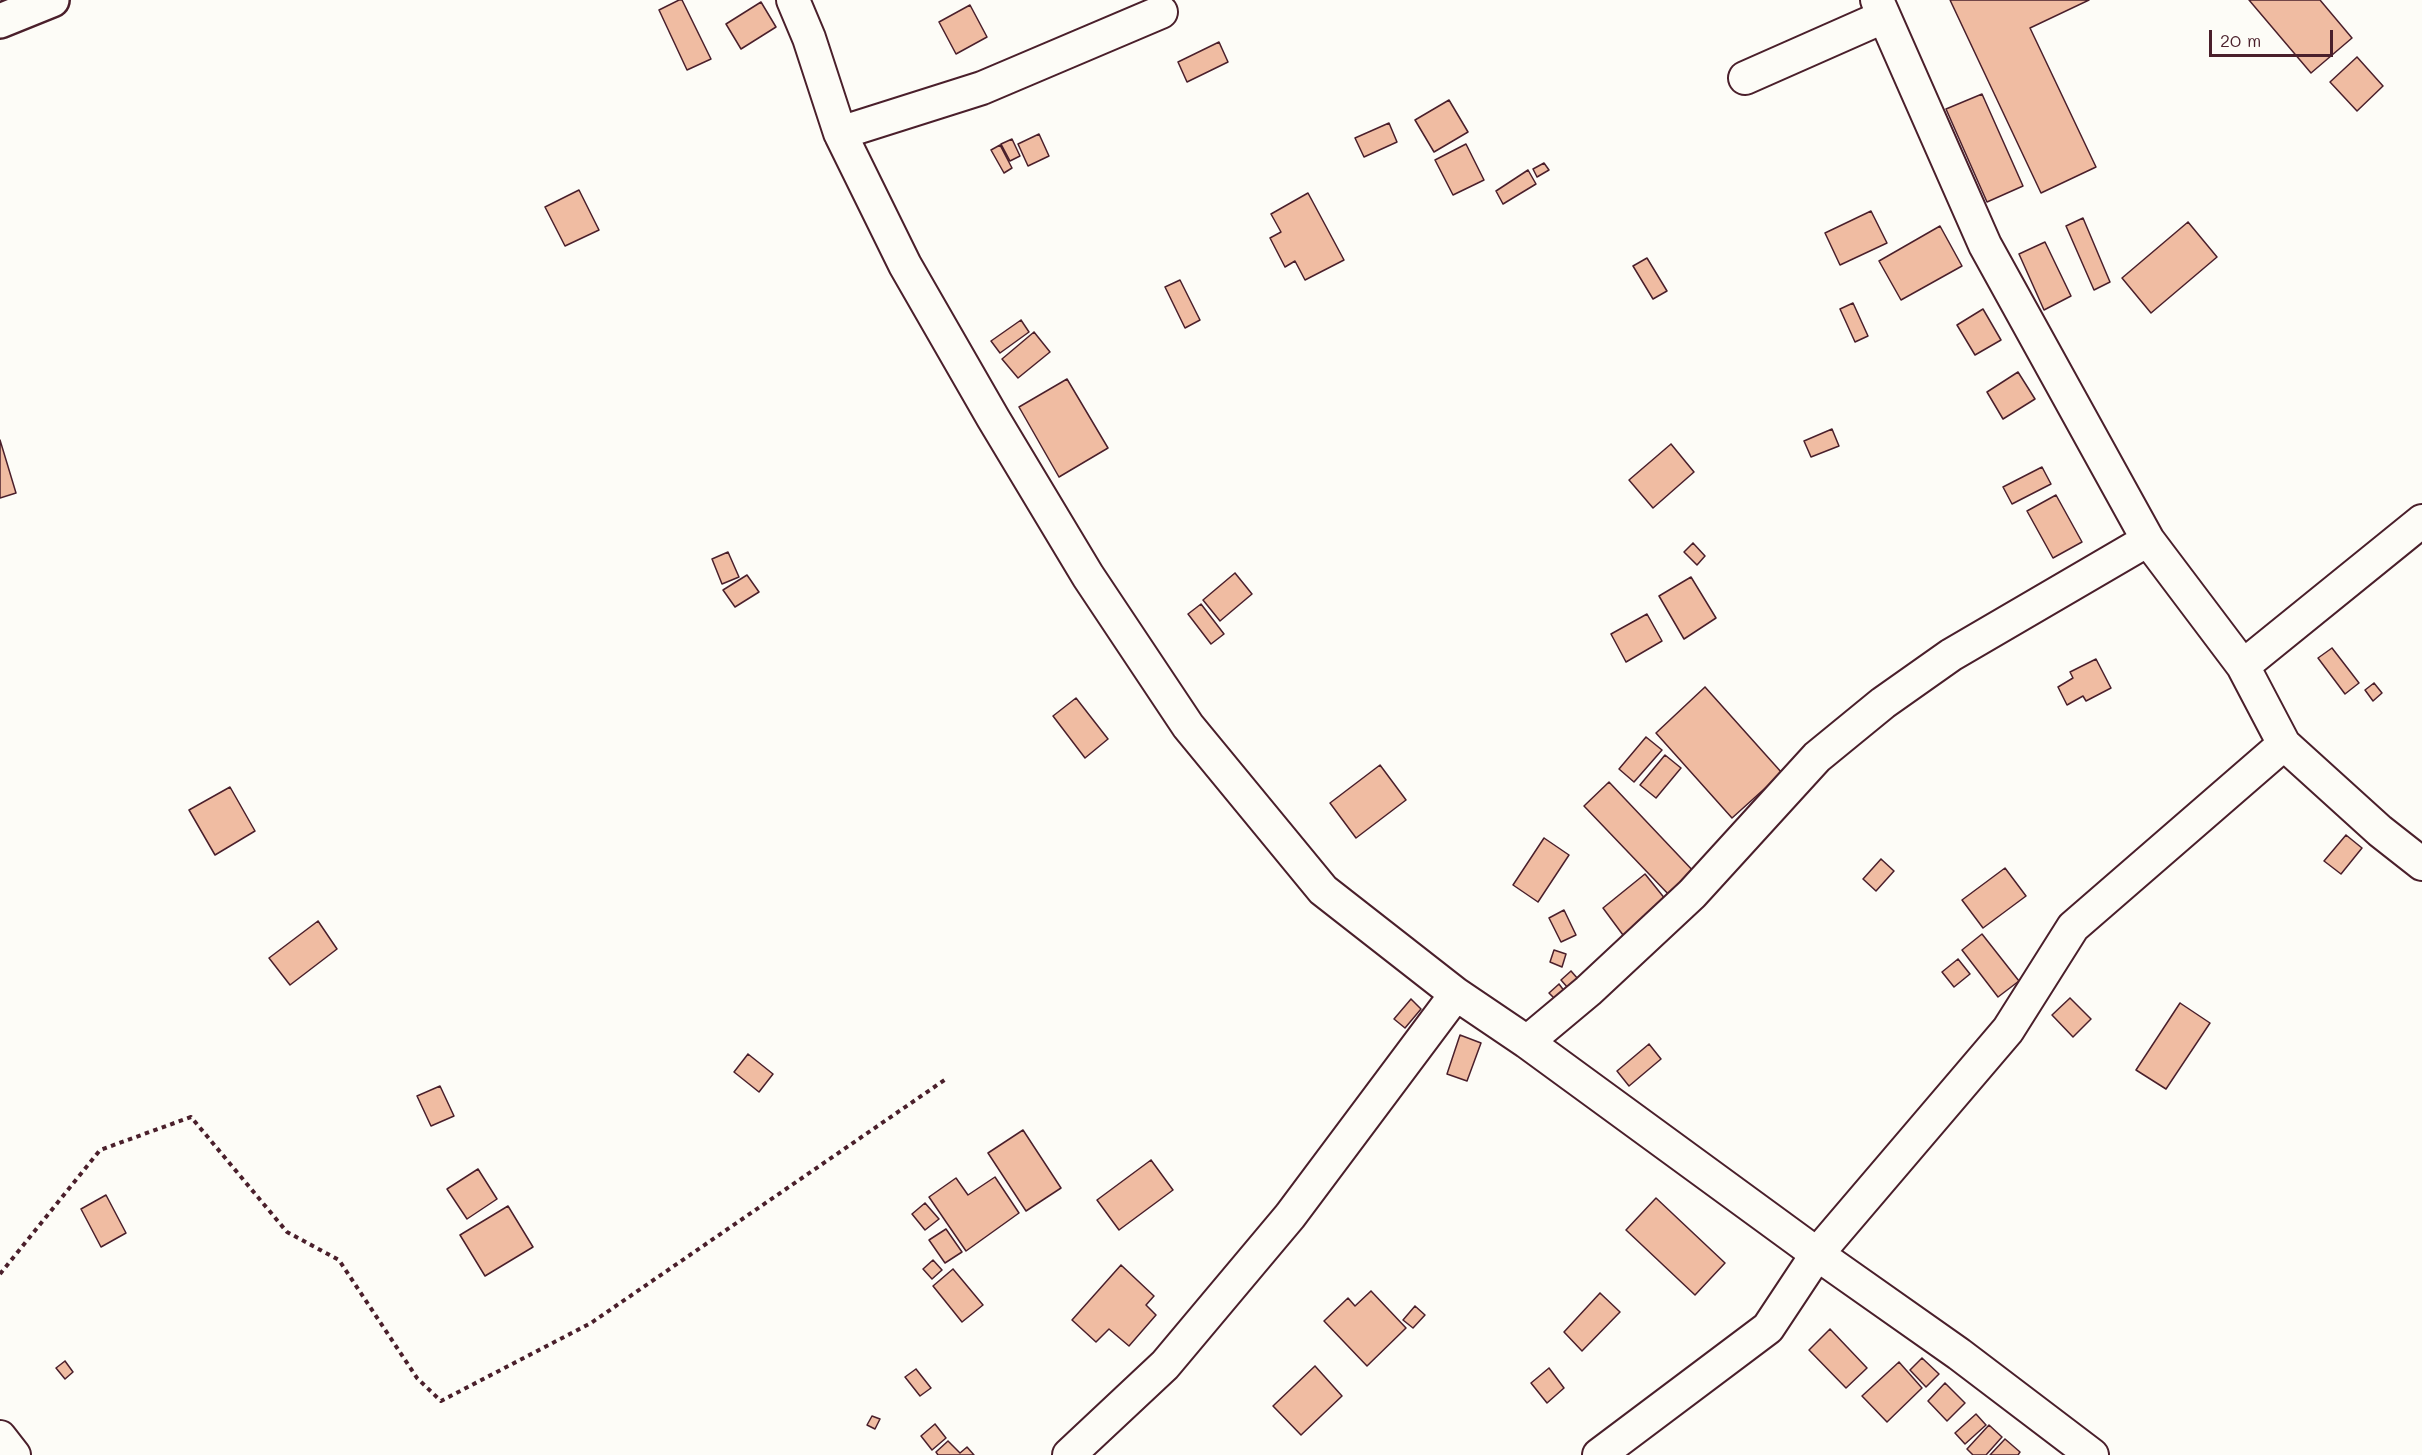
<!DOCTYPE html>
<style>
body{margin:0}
#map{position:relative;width:2422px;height:1455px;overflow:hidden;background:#fdfcf7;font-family:Mali,sans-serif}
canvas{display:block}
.scale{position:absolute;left:2209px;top:30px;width:124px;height:27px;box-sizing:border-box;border:3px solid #4a1f2b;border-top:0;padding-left:8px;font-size:18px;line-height:21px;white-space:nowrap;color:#4a1f2b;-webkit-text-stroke:4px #fdfcf7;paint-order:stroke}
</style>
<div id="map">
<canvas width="2422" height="1455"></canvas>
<div class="scale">20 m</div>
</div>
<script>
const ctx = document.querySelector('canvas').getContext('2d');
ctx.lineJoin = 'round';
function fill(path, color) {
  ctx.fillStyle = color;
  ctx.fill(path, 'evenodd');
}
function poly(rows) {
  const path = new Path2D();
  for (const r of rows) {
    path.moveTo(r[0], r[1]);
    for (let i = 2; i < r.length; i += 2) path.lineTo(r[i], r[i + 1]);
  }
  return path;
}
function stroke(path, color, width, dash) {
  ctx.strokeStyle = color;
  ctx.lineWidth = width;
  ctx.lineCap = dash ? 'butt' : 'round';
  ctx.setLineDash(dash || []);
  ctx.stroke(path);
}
const building = poly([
 [679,0,682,0,711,59,687,70,659,10,679,0],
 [1950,0,2089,0,2030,28,2096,167,2041,193,1950,0],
 [2249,0,2320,0,2352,38,2311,73,2249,0],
 [761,2,776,27,741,49,726,24,761,2],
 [970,5,987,37,956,54,939,22,970,5],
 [1219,42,1228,62,1187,82,1178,62,1219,42],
 [2357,57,2383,86,2357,111,2330,82,2357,57],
 [1982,94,2023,186,1987,202,1946,109,1982,94],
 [1449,100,1468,132,1434,152,1415,120,1449,100],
 [1389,123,1397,142,1364,157,1355,138,1389,123],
 [1039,134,1049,156,1028,166,1018,144,1039,134],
 [1012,139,1020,156,1010,161,1001,144,1012,139],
 [1466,144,1484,180,1453,195,1435,160,1466,144],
 [1000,145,1012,168,1004,173,991,150,1000,145],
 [1544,163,1549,170,1537,177,1533,169,1544,163],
 [1528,170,1536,184,1503,204,1496,191,1528,170],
 [579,190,599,230,565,246,545,207,579,190],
 [1308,193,1344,260,1305,280,1295,261,1285,267,1270,238,1281,232,1271,214,1308,193],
 [1871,211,1887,243,1840,265,1825,233,1871,211],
 [2083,218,2110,282,2094,290,2066,226,2083,218],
 [2188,222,2217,257,2151,313,2122,278,2188,222],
 [1940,226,1962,266,1901,300,1879,261,1940,226],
 [2045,242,2071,296,2044,310,2019,254,2045,242],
 [1647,258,1667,291,1653,299,1633,266,1647,258],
 [1180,280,1200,320,1185,328,1165,287,1180,280],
 [1853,303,1868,336,1855,342,1840,309,1853,303],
 [1983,309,2001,340,1975,355,1957,325,1983,309],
 [1021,320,1029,332,1000,353,991,341,1021,320],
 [1034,332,1050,352,1018,378,1002,359,1034,332],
 [2018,372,2035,399,2003,419,1987,392,2018,372],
 [1067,379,1108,448,1059,477,1019,407,1067,379],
 [1832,429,1839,446,1811,457,1804,441,1832,429],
 [0,440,16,493,0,498,0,440],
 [1671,444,1694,472,1653,508,1629,480,1671,444],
 [2042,467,2051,484,2012,504,2003,487,2042,467],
 [2056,495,2082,542,2053,558,2027,511,2056,495],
 [1693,543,1705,556,1697,565,1684,552,1693,543],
 [728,552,739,577,722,584,712,559,728,552],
 [1235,573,1252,594,1220,621,1203,600,1235,573],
 [747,575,759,592,735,607,723,590,747,575],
 [1691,577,1716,618,1684,639,1659,596,1691,577],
 [1201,604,1224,634,1211,644,1188,614,1201,604],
 [1647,614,1662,641,1626,662,1611,634,1647,614],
 [2332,648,2359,683,2345,694,2318,658,2332,648],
 [2096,659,2111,688,2086,701,2083,696,2067,705,2058,687,2073,678,2070,672,2096,659],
 [2374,683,2382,693,2373,701,2365,690,2374,683],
 [1705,687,1782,773,1732,818,1656,733,1705,687],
 [1076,698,1108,739,1085,758,1053,716,1076,698],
 [1646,737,1662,750,1634,782,1619,769,1646,737],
 [1665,755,1681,768,1656,798,1640,785,1665,755],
 [1380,765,1406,800,1356,838,1330,803,1380,765],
 [1609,782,1697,875,1672,898,1584,806,1609,782],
 [230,787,255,831,215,855,189,810,230,787],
 [2346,835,2362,848,2341,874,2324,861,2346,835],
 [1544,838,1569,855,1538,902,1513,885,1544,838],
 [1881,859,1894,871,1876,891,1863,879,1881,859],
 [2005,868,2026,896,1983,928,1962,900,2005,868],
 [1645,874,1666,900,1623,935,1603,908,1645,874],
 [1564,910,1576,935,1561,942,1549,918,1564,910],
 [318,921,337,949,290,985,269,958,318,921],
 [1982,934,2019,981,1998,997,1962,950,1982,934],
 [1554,950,1566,954,1562,967,1550,962,1554,950],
 [1958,959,1970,974,1954,987,1942,972,1958,959],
 [1571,971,1578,979,1568,988,1561,980,1571,971],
 [1559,984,1565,992,1556,1000,1549,993,1559,984],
 [2070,998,2091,1019,2073,1037,2052,1015,2070,998],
 [1411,999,1421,1009,1405,1028,1394,1019,1411,999],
 [2180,1003,2210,1023,2166,1089,2136,1070,2180,1003],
 [1460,1035,1481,1043,1467,1081,1447,1074,1460,1035],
 [1649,1044,1661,1059,1629,1086,1617,1071,1649,1044],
 [748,1054,773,1074,759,1092,734,1072,748,1054],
 [440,1086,454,1116,431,1126,417,1096,440,1086],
 [1023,1130,1061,1188,1026,1211,988,1153,1023,1130],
 [1151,1160,1173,1190,1119,1230,1097,1200,1151,1160],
 [478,1169,497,1199,467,1219,447,1189,478,1169],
 [995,1177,1019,1213,966,1251,929,1197,956,1178,968,1195,995,1177],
 [106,1195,126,1233,101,1247,81,1209,106,1195],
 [1656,1198,1725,1263,1695,1295,1626,1230,1656,1198],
 [925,1203,939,1219,925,1230,912,1214,925,1203],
 [508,1206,533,1247,485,1276,460,1235,508,1206],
 [946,1229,962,1252,945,1263,929,1240,946,1229],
 [933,1260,942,1270,932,1279,923,1269,933,1260],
 [1121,1265,1154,1296,1146,1305,1156,1315,1129,1346,1109,1329,1096,1342,1072,1320,1121,1265],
 [953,1269,983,1305,962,1322,933,1286,953,1269],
 [1371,1291,1406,1328,1367,1366,1324,1321,1348,1298,1355,1306,1371,1291],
 [1600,1293,1620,1312,1582,1351,1564,1332,1600,1293],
 [1415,1306,1425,1315,1413,1328,1403,1320,1415,1306],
 [1830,1329,1867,1368,1846,1388,1809,1350,1830,1329],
 [1922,1358,1939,1374,1926,1387,1910,1370,1922,1358],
 [65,1361,73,1372,65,1379,56,1368,65,1361],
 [1899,1362,1922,1388,1887,1422,1862,1396,1899,1362],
 [1315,1366,1342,1396,1301,1435,1273,1406,1315,1366],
 [1549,1368,1564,1388,1547,1403,1531,1383,1549,1368],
 [916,1369,931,1388,920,1396,905,1377,916,1369],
 [1945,1383,1965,1403,1947,1421,1928,1401,1945,1383],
 [1976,1414,1986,1425,1965,1444,1955,1433,1976,1414],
 [872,1416,880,1419,875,1429,867,1425,872,1416],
 [935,1424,946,1438,932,1450,921,1436,935,1424],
 [1989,1425,2002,1437,1986,1455,1973,1455,1967,1449,1989,1425],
 [2005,1439,2020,1452,2018,1455,1990,1455,2005,1439],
 [948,1441,960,1453,967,1447,974,1455,938,1455,936,1452,948,1441]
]);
const path = poly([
 [0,1274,100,1150,191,1117,287,1232,339,1260,417,1378,441,1401,591,1323,946,1079]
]);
const street = poly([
 [793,0,809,38,840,133,905,265,993,418,1088,576,1188,726,1323,890,1456,994,1527,1042,1817,1254,1959,1354,2092,1455],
 [1877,0,1985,245,2148,540,2243,666,2284,744,2380,831,2422,864],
 [1745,78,1883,17],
 [840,133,982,88,1161,12],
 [2243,666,2422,521],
 [1527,1042,1588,991,1692,894,1817,757,1883,703,1951,655,2148,540],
 [0,1437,14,1455],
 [1069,1455,1165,1365,1290,1216,1456,994],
 [1599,1455,1768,1328,1817,1254,2008,1030,2073,927,2284,744]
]);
const highway = poly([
 [0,21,52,0]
]);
fill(building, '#f0bca2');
stroke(building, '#4a1f2b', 1.5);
stroke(street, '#4a1f2b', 36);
stroke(highway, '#4a1f2b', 38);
stroke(path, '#4a1f2b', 4, [4.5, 4.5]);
stroke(street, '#fdfcf7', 32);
stroke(highway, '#fdfcf7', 33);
</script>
